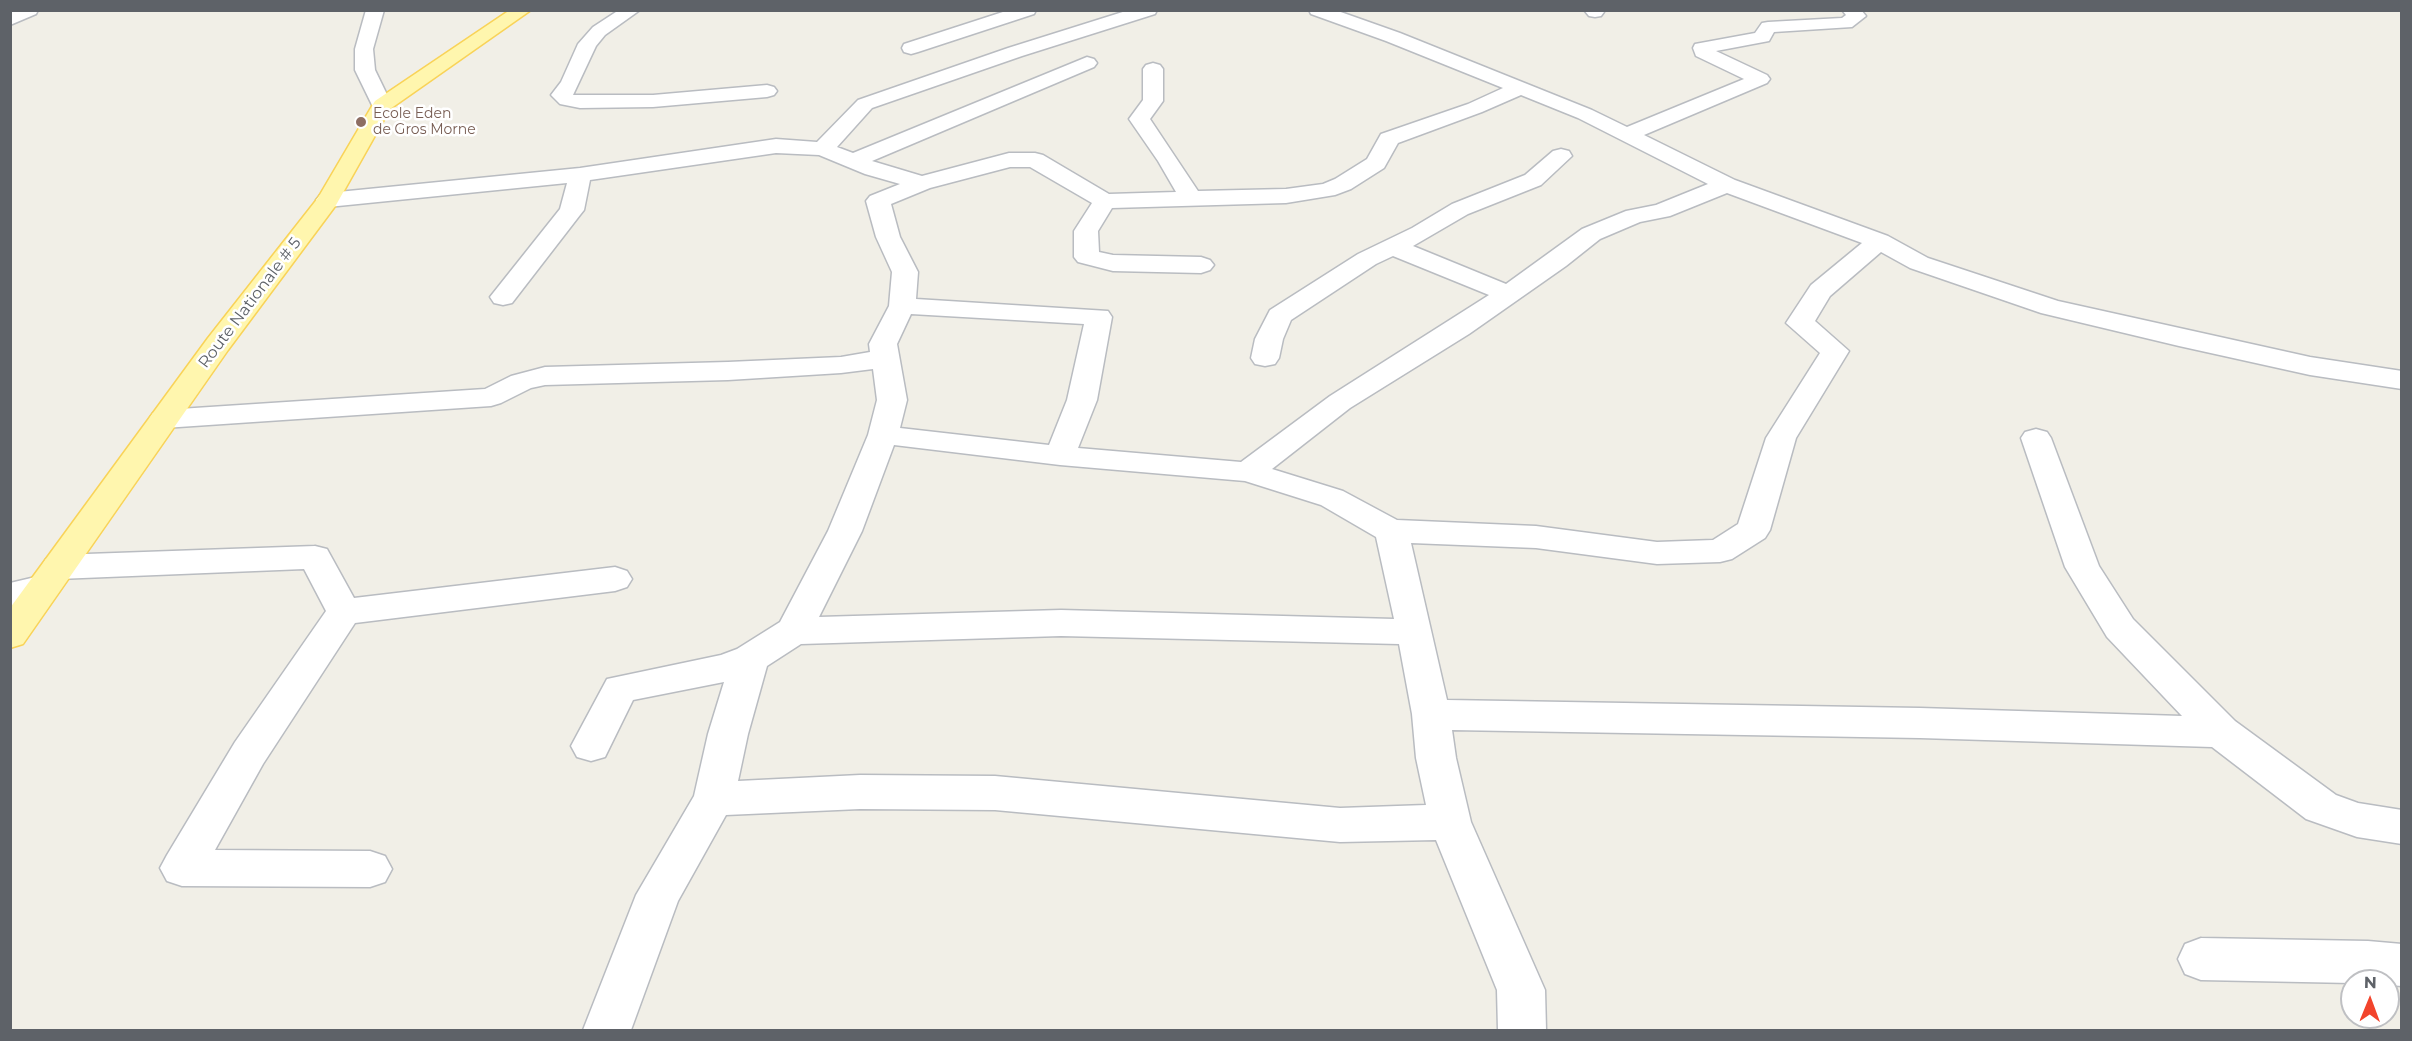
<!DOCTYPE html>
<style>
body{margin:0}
#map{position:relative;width:2412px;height:1041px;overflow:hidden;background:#f1efe7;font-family:Montserrat,sans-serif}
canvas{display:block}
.frame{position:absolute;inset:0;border:12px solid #5e6268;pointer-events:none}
.north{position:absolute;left:2340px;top:969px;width:60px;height:60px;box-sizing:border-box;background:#fff;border:2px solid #bfc0c3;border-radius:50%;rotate:1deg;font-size:16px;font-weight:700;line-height:24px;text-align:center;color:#5e6268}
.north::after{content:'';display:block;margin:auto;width:21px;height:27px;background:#f2442c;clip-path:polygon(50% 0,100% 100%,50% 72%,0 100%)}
</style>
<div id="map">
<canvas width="2412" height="1041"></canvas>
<div class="frame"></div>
<div class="north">N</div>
</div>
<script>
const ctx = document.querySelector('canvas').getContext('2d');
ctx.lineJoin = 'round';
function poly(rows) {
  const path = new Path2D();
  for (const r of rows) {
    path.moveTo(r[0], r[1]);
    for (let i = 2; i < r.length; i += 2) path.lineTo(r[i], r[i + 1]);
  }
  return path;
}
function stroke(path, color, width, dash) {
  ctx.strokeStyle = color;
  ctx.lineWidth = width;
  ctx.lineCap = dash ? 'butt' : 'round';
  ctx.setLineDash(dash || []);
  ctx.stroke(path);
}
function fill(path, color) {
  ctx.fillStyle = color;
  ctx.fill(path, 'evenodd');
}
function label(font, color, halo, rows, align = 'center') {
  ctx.font = font + ' Montserrat,sans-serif';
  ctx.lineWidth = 5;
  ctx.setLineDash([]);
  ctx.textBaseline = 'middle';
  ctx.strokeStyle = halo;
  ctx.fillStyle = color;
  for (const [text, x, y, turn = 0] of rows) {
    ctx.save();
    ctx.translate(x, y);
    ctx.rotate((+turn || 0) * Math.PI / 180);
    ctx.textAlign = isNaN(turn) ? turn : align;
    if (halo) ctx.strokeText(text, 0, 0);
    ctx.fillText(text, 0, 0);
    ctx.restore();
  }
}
const minor = poly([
 [15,10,38,10,36,14,10,25,10,13,15,10],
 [366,10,384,10,373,49,375,70,392,105,389,109,382,111,375,109,372,105,355,70,355,49,366,10],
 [619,10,640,10,605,35,596,46,573,95,653,95,767,85,774,87,777,91,774,95,767,97,653,107,580,108,560,104,551,95,561,82,578,44,593,27,619,10],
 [1009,10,1036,10,1034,14,918,52,911,54,904,52,902,48,904,44,1009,10],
 [1129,10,1157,10,1155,14,1022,56,872,108,837,147,853,153,1087,57,1094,59,1097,63,1094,67,872,161,922,176,1009,153,1035,153,1043,155,1109,194,1176,192,1158,161,1129,119,1143,100,1143,69,1146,65,1153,63,1160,65,1163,69,1163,101,1150,119,1198,191,1286,189,1323,184,1335,179,1367,159,1381,134,1468,104,1503,88,1386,41,1311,14,1309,10,1335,10,1400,33,1592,110,1627,127,1744,79,1696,56,1693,48,1695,44,1755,33,1762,23,1768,22,1842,18,1846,15,1842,10,1861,10,1866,16,1852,27,1774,32,1769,41,1716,51,1767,75,1770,79,1767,83,1644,135,1735,180,1888,236,1928,258,2058,301,2310,357,2402,371,2402,389,2310,375,2179,346,2041,313,1910,268,1881,252,1830,296,1815,321,1849,351,1796,438,1770,530,1765,538,1732,559,1720,562,1657,564,1536,548,1411,543,1447,700,1920,708,2182,716,2107,637,2065,567,2021,438,2025,432,2036,429,2047,432,2051,438,2099,566,2133,619,2235,721,2336,795,2358,803,2402,810,2402,844,2357,837,2306,819,2212,747,1920,738,1452,730,1456,758,1471,822,1545,990,1546,1030,1498,1030,1497,990,1436,840,1340,842,995,810,860,809,726,815,678,901,631,1030,583,1030,636,895,694,796,708,734,724,682,633,700,605,757,591,761,577,757,571,746,607,679,721,655,737,649,780,622,828,531,868,435,877,400,873,369,841,373,728,380,545,385,531,388,501,403,491,406,164,428,153,425,149,419,153,413,164,410,485,389,511,376,545,367,728,362,841,357,870,352,869,344,889,306,892,272,876,237,866,201,870,196,900,184,865,174,819,155,776,153,590,180,584,210,580,215,512,303,503,305,494,303,490,297,560,209,567,183,328,207,320,205,316,200,320,195,328,193,580,168,776,139,817,142,858,100,1008,48,1129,10],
 [1521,95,1578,118,1708,184,1656,205,1626,211,1582,229,1506,284,1413,246,1468,214,1541,185,1572,156,1569,151,1561,149,1553,151,1525,175,1452,204,1412,228,1358,254,1270,310,1255,339,1251,358,1255,364,1265,366,1275,364,1279,358,1283,339,1291,320,1376,264,1393,256,1489,295,1330,396,1241,462,1078,448,1097,400,1112,317,1108,311,916,299,918,272,900,237,891,204,930,188,1010,167,1030,167,1092,203,1074,231,1074,257,1078,262,1113,271,1201,273,1210,270,1214,265,1210,260,1201,257,1113,255,1099,252,1098,231,1112,208,1286,203,1335,195,1351,189,1384,168,1398,143,1482,112,1521,95],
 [1727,193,1862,243,1811,285,1786,323,1820,353,1766,438,1738,524,1713,540,1657,542,1536,526,1397,520,1343,491,1272,469,1350,408,1469,334,1566,266,1600,239,1640,222,1670,216,1727,193],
 [911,314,1084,324,1067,400,1049,445,900,428,907,400,897,344,911,314],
 [894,445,1060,465,1245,481,1321,505,1376,537,1394,619,1061,610,819,617,862,531,894,445],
 [1061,636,1399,644,1412,714,1416,758,1426,805,1340,808,995,776,860,775,738,781,748,734,767,666,801,644,1061,636],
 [1584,10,1603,10,1604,12,1601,16,1595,17,1589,16,1584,10],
 [315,546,327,549,354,598,615,567,627,571,632,579,627,587,615,591,355,623,263,764,215,850,370,851,385,856,392,869,385,882,370,887,182,886,167,881,160,868,167,855,235,742,326,611,304,569,58,579,46,575,41,567,46,559,58,555,315,546],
 [44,575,56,579,62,587,56,595,10,607,10,583,44,575],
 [2201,938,2368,941,2402,944,2402,986,2388,985,2388,981,2352,983,2201,980,2185,974,2178,959,2185,944,2201,938]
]);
const major = poly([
 [510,10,531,10,390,109,336,205,228,350,23,644,10,648,10,608,208,338,318,198,375,101,510,10]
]);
const markers = [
 [361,122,6,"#8d6e63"]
];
const farEducationnames = [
 ["Ecole Eden",373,114],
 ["de Gros Morne",373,130]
];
const streetNames = [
 ["Route Nationale # 5",250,303,-53]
];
stroke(minor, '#b9bcc1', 3);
stroke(major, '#f9d358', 3);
fill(minor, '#fff');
fill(major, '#fff6ae');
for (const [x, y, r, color] of markers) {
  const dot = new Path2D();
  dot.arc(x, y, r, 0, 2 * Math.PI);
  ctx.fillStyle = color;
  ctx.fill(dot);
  stroke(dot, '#fff', 2);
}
label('14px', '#785e54', '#fff', farEducationnames, 'left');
label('16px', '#5e6268', '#fff', streetNames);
</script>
